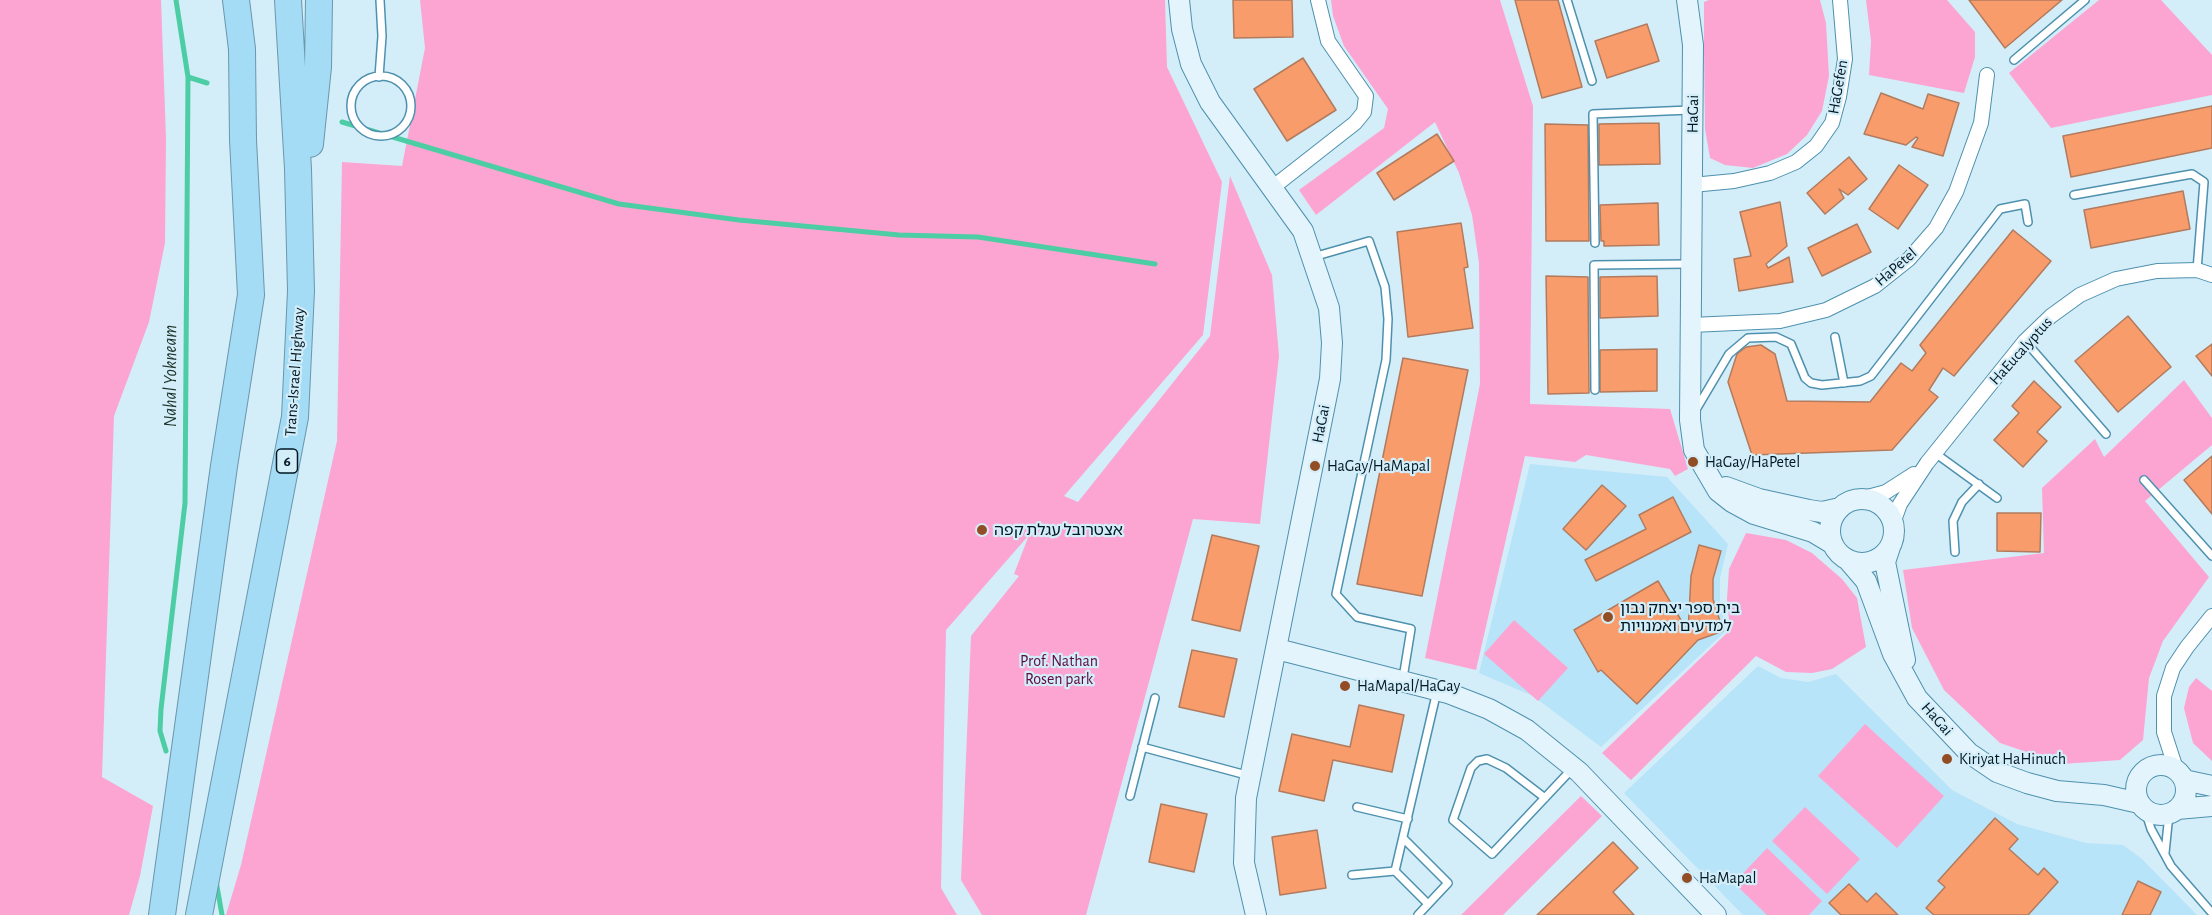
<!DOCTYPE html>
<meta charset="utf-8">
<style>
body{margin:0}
canvas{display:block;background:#d3edf9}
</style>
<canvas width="2212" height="915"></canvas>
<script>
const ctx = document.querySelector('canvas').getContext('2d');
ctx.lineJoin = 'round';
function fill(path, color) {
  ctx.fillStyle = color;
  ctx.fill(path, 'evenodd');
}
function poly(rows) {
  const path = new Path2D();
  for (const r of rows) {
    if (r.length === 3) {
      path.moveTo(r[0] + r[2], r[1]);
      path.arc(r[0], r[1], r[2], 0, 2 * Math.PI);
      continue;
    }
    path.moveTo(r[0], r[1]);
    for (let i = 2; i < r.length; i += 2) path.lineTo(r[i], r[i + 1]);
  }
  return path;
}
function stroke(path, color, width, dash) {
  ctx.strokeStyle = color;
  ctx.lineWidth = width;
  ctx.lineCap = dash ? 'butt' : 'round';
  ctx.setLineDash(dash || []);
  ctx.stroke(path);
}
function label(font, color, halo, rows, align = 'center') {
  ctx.font = font + ' "Alegreya Sans","Noto Sans Hebrew",sans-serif';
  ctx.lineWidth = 4.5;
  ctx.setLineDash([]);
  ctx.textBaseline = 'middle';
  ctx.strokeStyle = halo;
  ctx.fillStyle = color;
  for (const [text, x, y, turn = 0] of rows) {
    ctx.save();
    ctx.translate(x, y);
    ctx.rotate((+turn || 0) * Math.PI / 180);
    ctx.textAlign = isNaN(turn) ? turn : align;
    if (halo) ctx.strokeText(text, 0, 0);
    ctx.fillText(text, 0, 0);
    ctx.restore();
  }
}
const built = poly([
 [1530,464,1667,477,1728,544,1720,578,1720,603,1726,631,1601,747,1533,696,1479,673],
 [1758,666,1781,678,1808,682,1836,674,1952,790,2017,824,2086,843,2123,845,2142,859,2197,915,1743,915,1624,793]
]);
const green = poly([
 [0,0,161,0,166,138,165,243,149,322,114,416,102,777,153,806,140,876,129,915,0,915],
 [420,0,1165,0,1167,67,1222,182,1203,335,1064,496,1078,502,1210,336,1230,176,1272,275,1279,356,1260,524,1193,519,1086,915,982,915,961,880,971,636,1019,576,1014,574,1029,535,946,630,941,888,957,915,226,915,241,865,337,441,342,162,402,166,425,48],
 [1331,0,1500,0,1533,106,1530,404,1670,409,1688,469,1675,476,1670,469,1586,455,1575,462,1525,456,1476,670,1425,658,1480,384,1479,263,1472,215,1459,173,1435,122,1316,215,1299,190,1384,128,1388,109,1344,46,1333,16],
 [1709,0,1820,0,1826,23,1829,76,1822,111,1807,135,1787,154,1753,168,1725,165,1710,158,1705,129,1704,50,1704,2],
 [1866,0,1947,0,1975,32,1975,57,1964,93,1869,75,1871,41],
 [2099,0,2161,0,2212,55,2212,95,2051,128,2009,73],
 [2184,380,2212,418,2212,445,2145,501,2209,577,2163,641,2149,678,2143,740,2120,760,2062,764,2000,743,1944,690,1912,628,1903,570,2044,553,2042,488,2095,439,2104,457],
 [1746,533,1786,540,1812,553,1842,579,1857,598,1866,647,1832,669,1812,673,1786,672,1756,656,1631,780,1602,753,1730,630,1727,599,1729,569],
 [1514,620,1568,668,1538,701,1484,654],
 [2196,678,2212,691,2212,761,2193,743,2184,708,2189,687],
 [1865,724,1944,796,1897,848,1818,776],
 [1581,796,1602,816,1503,915,1461,915],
 [1805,807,1860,859,1827,894,1772,841],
 [1767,848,1822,901,1809,915,1767,915,1734,883]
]);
const stream = poly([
 [188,77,207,83],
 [342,122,619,204,739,220,899,235,978,237,1155,264],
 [166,751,160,731,161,709,185,503,188,77,176,0],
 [216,881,222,915]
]);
const building = poly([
 [1233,0,1292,0,1293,37,1234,38,1233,0],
 [1515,0,1558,0,1582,87,1542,98,1515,0],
 [1969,0,2062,0,2005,48,1969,0],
 [1647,24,1659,61,1607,78,1595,41,1647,24],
 [1303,58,1336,110,1287,141,1254,89,1303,58],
 [1881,93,1923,109,1928,94,1959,103,1943,156,1912,147,1918,138,1916,137,1906,145,1864,134,1881,93],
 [2212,106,2212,148,2071,177,2063,136,2212,106],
 [1659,123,1660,164,1599,165,1599,124,1659,123],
 [1545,124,1588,125,1589,241,1546,241,1545,124],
 [1437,134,1454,161,1394,200,1377,173,1437,134],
 [1849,157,1867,179,1848,195,1839,189,1844,198,1825,214,1807,193,1849,157],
 [1899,165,1928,185,1898,229,1869,209,1899,165],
 [2183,191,2190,229,2091,248,2084,210,2183,191],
 [1780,202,1787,246,1766,264,1768,268,1789,257,1793,282,1739,291,1734,259,1751,256,1740,212,1780,202],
 [1658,203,1659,245,1604,246,1604,241,1601,241,1600,205,1658,203],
 [1461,223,1468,267,1464,268,1473,328,1408,337,1397,232,1461,223],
 [1857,224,1871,252,1822,276,1808,248,1857,224],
 [2013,230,2051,261,1954,376,1943,368,1929,390,1938,397,1892,450,1752,455,1728,382,1737,354,1746,347,1761,345,1775,354,1787,401,1870,402,1901,363,1912,371,1926,353,1920,345,2013,230],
 [1546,276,1588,277,1589,393,1548,394,1546,276],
 [1657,276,1658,316,1600,318,1600,277,1657,276],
 [2128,316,2171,367,2118,412,2075,361,2128,316],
 [2212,344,2212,376,2196,356,2212,344],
 [1657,349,1657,391,1600,392,1600,350,1657,349],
 [1403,358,1468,370,1422,596,1357,584,1403,358],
 [2034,381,2061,407,2037,432,2047,441,2023,467,1994,440,2019,413,2012,406,2034,381],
 [2212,456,2212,514,2184,480,2212,456],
 [1602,485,1626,506,1586,550,1563,529,1602,485],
 [1673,497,1691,532,1596,581,1585,560,1646,529,1639,515,1673,497],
 [1997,513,2041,513,2040,552,1997,551,1997,513],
 [1212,535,1259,546,1240,631,1192,620,1212,535],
 [1699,545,1721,551,1713,579,1713,599,1723,631,1698,640,1637,704,1601,670,1598,672,1574,630,1658,581,1688,632,1691,576,1699,545],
 [1192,650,1237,659,1224,717,1179,707,1192,650],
 [1359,705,1404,715,1392,772,1333,760,1324,801,1279,791,1292,734,1350,747,1359,705],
 [1161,804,1207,814,1194,872,1149,862,1161,804],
 [1995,818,2018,839,2009,849,2038,875,2044,868,2058,882,2028,915,1934,915,1926,908,1945,887,1938,881,1995,818],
 [1317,830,1326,888,1280,895,1272,837,1317,830],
 [1613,842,1638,868,1613,892,1634,915,1537,915,1613,842],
 [2138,881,2161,892,2150,915,2122,915,2138,881],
 [1849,884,1867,902,1876,893,1898,915,1841,915,1829,903,1849,884]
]);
const lane = poly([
 [1567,0,1592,81],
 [2014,60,2085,0],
 [381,106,30],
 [379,77,382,36,380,0],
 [2074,195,2192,174,2204,182,2197,270],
 [1595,243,1593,114,1690,110],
 [1313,257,1369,241,1385,287,1388,319,1386,360,1336,594,1357,617,1411,629,1403,678],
 [1835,337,1844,383],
 [2025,341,2106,434],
 [1595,390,1594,265,1689,264],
 [1697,408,1729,354,1748,338,1776,337,1791,344,1805,378,1811,383,1822,385,1860,381,1871,376,2000,209,2025,204,2028,222],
 [1935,453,1997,498],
 [2144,480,2212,556],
 [1955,552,1953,521,1962,502,1979,484],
 [1142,747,1250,776],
 [1130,796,1155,698],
 [1545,798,1506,768,1487,759,1478,761,1471,768,1453,820,1492,854,1572,769],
 [1357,807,1408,819],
 [2145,810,2151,829,2171,866,2212,913],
 [1403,838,1448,883,1418,915],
 [2165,853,2169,814],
 [1352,875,1395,871],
 [1428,904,1395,871,1437,691]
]);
const street = poly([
 [1692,185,1734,181,1770,173,1796,162,1816,146,1832,123,1839,97,1845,59,1840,0],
 [1272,188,1355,123,1364,112,1366,96,1328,41,1318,0],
 [1691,325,1780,321,1826,310,1875,286,1909,259,1936,228,1956,192,1981,123,1987,75],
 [1860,499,1886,492,1914,474],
 [1893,523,1900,504,1927,463,2025,341,2051,316,2080,295,2116,279,2157,271,2197,270,2212,275],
 [2176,769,2164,732,2164,696,2173,668,2187,647,2212,616]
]);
const secondary = poly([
 [1179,0,1182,29,1191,64,1210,102,1303,231,1329,308,1332,343,1330,379,1246,798,1244,863,1256,915],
 [1687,0,1693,45,1690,420,1694,450,1718,491,1732,502,1754,514,1813,532,1833,544],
 [1726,487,1759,499,1809,510,1822,512,1840,508],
 [1862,531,32],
 [1890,547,1885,562,1905,660],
 [1848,560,1866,581,1893,654,1917,698,1969,753,1997,772,2027,783,2057,791,2104,795,2139,803],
 [1277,649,1448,693,1489,709,1527,730,1579,772,1716,915],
 [2161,790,25],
 [2184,780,2212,786],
 [2177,809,2212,806]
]);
const highway = poly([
 [310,144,318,67,319,0],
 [162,915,224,466,251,295,243,140,242,49,236,0],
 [199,915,295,417,301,291,298,169,288,0]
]);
const markers = [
 [1693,462,6,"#934d25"],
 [1315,466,6,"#934d25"],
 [982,530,6,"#934d25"],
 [1608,617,6,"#934d25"],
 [1345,686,6,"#934d25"],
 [1947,759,6,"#934d25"],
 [1687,878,6,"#934d25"]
];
const shields = [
 [287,461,21]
];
const shieldNames = [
 ["6",287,461]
];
const streetNames = [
 ["HaGefen",1838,87,-80],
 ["HaGai",1693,114,-89],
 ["HaPetel",1896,267,-41],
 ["HaEucalyptus",2021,351,-48],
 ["Trans-Israel Highway",295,372,-86],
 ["HaGai",1321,424,-79],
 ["HaGai",1937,719,48]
];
const poiNames = [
 ["HaGay/HaPetel",1705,462],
 ["HaGay/HaMapal",1327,466],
 ["אצטרובל עגלת קפה",994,530],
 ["בית ספר יצחק נבון",1620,608],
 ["למדעים ואמנויות",1620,626],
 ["HaMapal/HaGay",1357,686],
 ["Kiriyat HaHinuch",1959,759],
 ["HaMapal",1699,878]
];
const parkNames = [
 ["Prof. Nathan",1059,661],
 ["Rosen park",1059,679]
];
const waterNames = [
 ["Nahal Yokneam",171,376,-90]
];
fill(built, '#b8e4f9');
fill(green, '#fda5d2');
stroke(stream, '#4dcda4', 5);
fill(building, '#f99c6b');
stroke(building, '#b27b5e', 1.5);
stroke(lane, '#4e91ae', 10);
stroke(street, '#4e91ae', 16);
stroke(secondary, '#4e91ae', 22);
stroke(highway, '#6b97ac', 28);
stroke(lane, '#fff', 7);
stroke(street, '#fff', 14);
stroke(secondary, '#e4f4fc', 20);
stroke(highway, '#a4dbf5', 26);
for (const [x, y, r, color] of markers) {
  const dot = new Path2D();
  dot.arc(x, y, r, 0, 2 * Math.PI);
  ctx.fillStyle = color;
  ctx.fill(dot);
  stroke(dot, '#d3edf9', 2);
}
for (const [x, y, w] of shields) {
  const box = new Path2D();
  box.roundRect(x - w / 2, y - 12, w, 24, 4.5);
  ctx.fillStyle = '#d3edf9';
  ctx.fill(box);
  stroke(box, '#001823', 1.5);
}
label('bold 15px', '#001823', null, shieldNames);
label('16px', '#001823', '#d3edf9', streetNames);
label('16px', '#001823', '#d3edf9', poiNames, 'left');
label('16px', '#5e093f', '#d3edf9', parkNames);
label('italic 18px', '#1b3128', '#d3edf9', waterNames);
</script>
